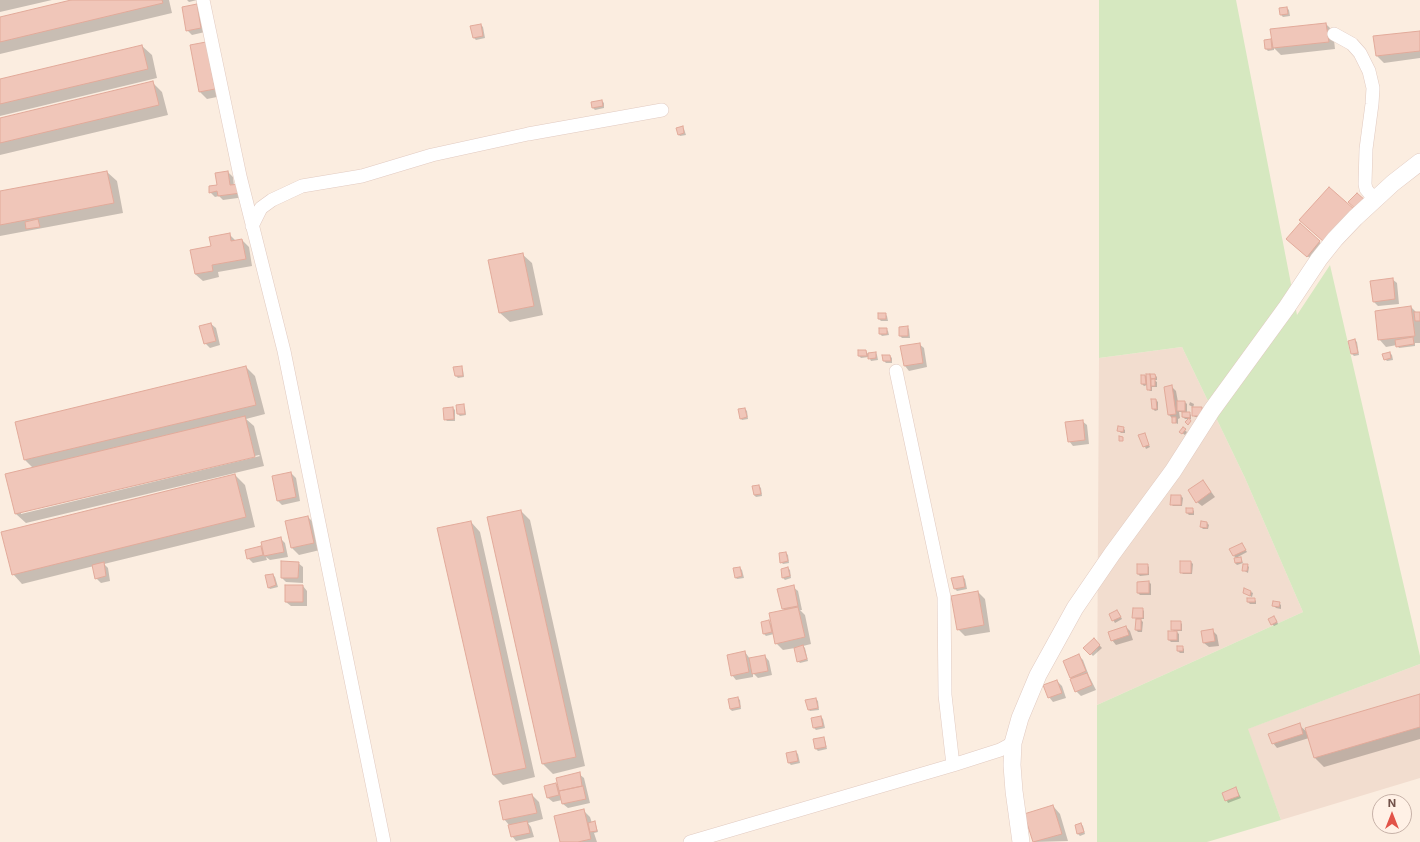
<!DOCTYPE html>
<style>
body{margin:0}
#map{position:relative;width:1420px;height:842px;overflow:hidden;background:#fbede0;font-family:Inter,sans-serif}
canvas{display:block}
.north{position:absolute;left:1372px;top:794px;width:40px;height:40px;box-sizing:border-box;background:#fff1e6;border:1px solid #c6b1a7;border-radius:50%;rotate:0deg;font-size:11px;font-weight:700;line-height:16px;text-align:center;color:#715149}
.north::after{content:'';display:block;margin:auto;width:14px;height:18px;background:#e25348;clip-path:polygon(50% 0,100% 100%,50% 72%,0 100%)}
</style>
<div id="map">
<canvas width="1420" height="842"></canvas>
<div class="north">N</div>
</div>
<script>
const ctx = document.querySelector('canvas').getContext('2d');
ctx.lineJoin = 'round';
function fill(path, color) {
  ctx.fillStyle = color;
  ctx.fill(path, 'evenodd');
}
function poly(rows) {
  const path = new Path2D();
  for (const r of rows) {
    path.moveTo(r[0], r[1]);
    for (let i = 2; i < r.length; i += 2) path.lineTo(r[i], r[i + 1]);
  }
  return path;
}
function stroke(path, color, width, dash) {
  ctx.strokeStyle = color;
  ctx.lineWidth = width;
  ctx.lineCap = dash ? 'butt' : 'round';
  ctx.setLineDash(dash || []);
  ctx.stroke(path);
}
const residential = poly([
 [1182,347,1245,478,1303,612,1097,705,1099,358],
 [1420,664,1420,778,1281,820,1247,729]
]);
const green = poly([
 [1099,0,1236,0,1297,315,1330,265,1420,656,1420,664,1248,729,1281,820,1207,842,1097,842,1097,705,1303,612,1245,478,1182,347,1099,358]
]);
const shadow = poly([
 [0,0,52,0,0,12],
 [75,0,169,0,172,13,0,54,0,18],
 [187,0,197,0,189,2],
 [197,5,201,10,205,32,192,35,187,30],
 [1287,8,1289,10,1290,16,1283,17,1281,15],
 [1326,24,1333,31,1335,49,1281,55,1274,48,1274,50,1268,51,1266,49,1271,40,1273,42],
 [481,25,483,27,485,38,476,40,474,38],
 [1420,32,1420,58,1384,63,1377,56],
 [142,46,152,55,157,78,0,116,0,80],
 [191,46,222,96,207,99,200,92],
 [153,83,162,92,168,115,0,155,0,119],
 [602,101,604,103,604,108,595,110,593,108],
 [682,127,684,129,686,135,680,136,678,134],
 [107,172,117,181,123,213,0,236,0,192],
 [228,172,233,177,234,186,245,197,223,200,219,196,215,197,210,192,218,186],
 [1300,225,1324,246,1312,260,1292,243],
 [229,234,236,241,242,240,249,247,252,266,218,272,219,277,203,281,195,274,212,247],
 [522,254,532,263,543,315,510,322,500,313,489,261],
 [1392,279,1397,283,1399,304,1378,306,1374,302],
 [1411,307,1417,313,1420,313,1420,343,1415,343,1415,346,1399,348,1397,345,1386,347,1379,339],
 [885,314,887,316,888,321,881,321,879,319],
 [211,324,216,328,220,345,210,348,205,343],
 [907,327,909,329,910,338,902,338,900,336,900,328],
 [886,329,888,331,889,335,882,336,880,334],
 [1355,340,1357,342,1359,355,1354,356,1352,354],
 [919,344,924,348,927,367,909,371,905,366,901,347],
 [866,351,868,354,876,353,877,355,878,360,871,361,869,357,861,358,859,356],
 [1390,353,1392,355,1393,360,1387,361,1385,359],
 [890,356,892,358,892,363,886,363,884,361],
 [246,367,255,376,265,414,246,419,254,426,264,466,26,523,16,514,6,474,33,468,25,460,16,422],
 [259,455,260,456,21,514,21,512],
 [461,368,463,370,464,377,458,378,456,376],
 [1155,375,1157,377,1157,380,1154,380,1157,382,1157,387,1152,387,1152,391,1150,391,1148,389,1147,385,1144,386,1142,384,1142,376],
 [1172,387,1176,391,1178,402,1185,402,1187,404,1187,413,1189,413,1191,415,1191,419,1185,419,1183,417,1183,412,1179,412,1180,418,1178,419,1178,424,1173,422,1173,419,1169,415],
 [1156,400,1158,402,1158,410,1155,411,1153,409],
 [1190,402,1194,404,1193,408,1202,408,1204,410,1204,417,1195,417,1193,415,1193,407,1189,405],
 [463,405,465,408,466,415,460,416,458,414],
 [453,408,455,410,455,421,447,421,445,419],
 [745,409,747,411,748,419,742,420,740,418],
 [1082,421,1087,425,1089,444,1073,446,1069,441],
 [1123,428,1125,430,1125,433,1121,433,1119,431],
 [1183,429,1187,432,1185,435,1181,432],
 [1144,434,1150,447,1146,449,1140,435],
 [291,473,296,478,300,501,282,505,277,500],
 [235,475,245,485,255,527,104,564,108,568,110,581,101,583,96,578,94,566,22,584,13,574],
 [1203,481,1215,497,1202,506,1197,502],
 [759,486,761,488,762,496,756,497,754,495],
 [1181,496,1183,498,1182,506,1173,506,1171,504],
 [1192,509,1194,511,1194,515,1189,515,1187,513],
 [521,511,530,520,585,766,553,774,543,764,489,518],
 [308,517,315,524,320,550,299,555,292,548],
 [471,522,480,532,535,777,503,785,493,775,439,529],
 [1207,523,1209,525,1208,529,1203,529,1201,527],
 [280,538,285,543,288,557,270,560,266,557,267,560,253,563,248,558,261,547,264,551],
 [1242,544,1247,552,1236,558,1234,556],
 [786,553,788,555,789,563,783,564,781,562],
 [1240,558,1243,563,1237,565,1235,563],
 [1191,562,1193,564,1192,574,1183,574,1181,572],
 [298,563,303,567,303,583,286,582,282,578],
 [1147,565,1149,567,1149,575,1140,576,1138,574],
 [1247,565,1249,567,1248,573,1243,570],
 [740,568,742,570,744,578,737,579,735,577],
 [788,568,790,570,791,578,785,580,783,578],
 [273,575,275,577,278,587,270,589,268,587],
 [963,577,965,579,967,589,957,591,955,589,952,579],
 [1149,582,1151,584,1151,595,1140,595,1138,593],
 [303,586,307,591,307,606,291,606,286,602],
 [793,587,798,591,802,610,800,610,805,615,811,644,803,646,805,648,808,661,800,663,798,661,795,648,783,650,776,643,774,634,766,636,764,634,762,623,769,621,772,625,785,611,783,609],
 [1245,589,1253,593,1252,597,1244,593],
 [978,592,985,599,990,632,965,636,958,629],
 [1254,599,1256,601,1256,604,1250,604,1248,602],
 [1279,603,1281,605,1281,609,1276,608,1274,606],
 [1142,609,1144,611,1144,619,1140,619,1143,622,1142,632,1138,632,1136,630,1137,619,1133,617],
 [1119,613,1122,619,1115,623,1110,615],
 [1276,619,1278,624,1274,626,1272,624],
 [1180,622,1182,624,1182,631,1176,631,1179,634,1179,642,1171,642,1169,640,1175,632,1172,629],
 [1126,627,1130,631,1133,640,1116,645,1112,640],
 [1212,630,1217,635,1219,646,1209,647,1204,643,1202,632],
 [1094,639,1102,648,1093,656,1085,648],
 [1182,647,1184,649,1184,653,1180,653,1178,651],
 [745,652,750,659,765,656,769,661,772,675,758,678,753,673,753,677,736,680,732,675],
 [1079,656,1083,660,1089,676,1096,690,1081,696,1076,691,1073,679,1071,678],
 [1057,681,1062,686,1066,698,1053,702,1049,697],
 [1420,695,1420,739,1324,767,1315,758,1309,738,1277,748,1273,743,1299,725,1307,732],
 [738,698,740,700,741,709,732,711,730,709],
 [816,699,818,701,819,710,810,711,808,709],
 [821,717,823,719,825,728,816,730,814,728],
 [823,738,825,740,827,749,818,751,816,749],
 [796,752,798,754,800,763,791,765,789,763],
 [579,774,584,778,590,803,568,808,563,804,562,800,553,802,548,798,546,787,556,784,559,787],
 [1236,788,1241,798,1228,803,1223,793],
 [532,795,539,802,543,819,528,823,531,827,534,837,516,841,512,836,509,825,504,819],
 [1053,806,1060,814,1068,841,1034,842,1026,815],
 [583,810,590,817,592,823,594,823,596,825,598,832,594,833,597,842,561,842],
 [1081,824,1083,826,1085,834,1080,836,1078,834]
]);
const building = poly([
 [71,0,162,0,163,3,0,42,0,17,71,0],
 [197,4,201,28,186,31,182,7,197,4],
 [1287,7,1288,14,1280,15,1279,8,1287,7],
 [1326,23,1329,42,1273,48,1270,29,1326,23],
 [481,24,483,36,473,38,470,26,481,24],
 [1420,31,1420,51,1376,56,1373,36,1420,31],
 [1271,39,1272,49,1265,49,1264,40,1271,39],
 [206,42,215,89,199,92,190,45,206,42],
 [142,45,148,69,0,104,0,79,142,45],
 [153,81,159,105,0,143,0,118,153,81],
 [602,100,603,106,592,108,591,102,602,100],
 [683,126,684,133,678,135,676,128,683,126],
 [107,171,114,203,0,225,0,191,107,171],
 [228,171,230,185,240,184,241,193,218,196,217,191,209,193,209,186,217,185,215,173,228,171],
 [1329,187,1354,209,1324,242,1299,220,1329,187],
 [1357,193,1366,201,1357,210,1348,202,1357,193],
 [38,219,40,227,26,229,25,222,38,219],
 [1300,223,1320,241,1307,257,1286,239,1300,223],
 [230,233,231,241,242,239,246,259,212,265,213,271,195,274,190,250,211,246,209,237,230,233],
 [523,253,534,306,499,313,488,260,523,253],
 [1393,278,1395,299,1373,302,1370,281,1393,278],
 [1411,306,1415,336,1378,340,1375,311,1411,306],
 [1414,312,1420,312,1420,321,1415,321,1414,312],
 [878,313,886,313,886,319,878,319,878,313],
 [211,323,216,341,204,344,199,326,211,323],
 [908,326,908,336,899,336,899,327,908,326],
 [879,328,887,328,887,334,879,334,879,328],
 [1413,337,1414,344,1396,347,1395,340,1413,337],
 [1355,339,1358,353,1351,354,1348,341,1355,339],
 [920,343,923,363,904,366,900,346,920,343],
 [858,350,866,350,867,356,858,356,858,350],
 [876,352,876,358,868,359,868,353,876,352],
 [1390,352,1391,358,1384,360,1382,354,1390,352],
 [882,355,890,355,891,361,883,361,882,355],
 [246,366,256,405,24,460,15,422,246,366],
 [462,366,463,376,455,376,453,367,462,366],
 [1146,374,1150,374,1151,390,1147,390,1146,374],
 [1150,374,1155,374,1156,378,1151,379,1150,374],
 [1141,375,1145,375,1146,384,1141,384,1141,375],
 [1151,379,1155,379,1155,386,1151,386,1151,379],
 [1172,385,1176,414,1168,415,1164,387,1172,385],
 [1151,399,1156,399,1157,409,1152,409,1151,399],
 [1177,401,1185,401,1185,411,1177,411,1177,401],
 [464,404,465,414,457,414,456,405,464,404],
 [453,407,454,419,444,420,443,408,453,407],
 [1192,407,1202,407,1202,416,1192,416,1192,407],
 [745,408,747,417,740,419,738,409,745,408],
 [1182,412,1190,412,1190,418,1182,417,1182,412],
 [245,416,255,457,15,514,5,474,245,416],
 [1172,417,1176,417,1176,423,1172,423,1172,417],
 [1189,418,1191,421,1188,425,1185,422,1189,418],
 [1083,420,1085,440,1068,442,1065,422,1083,420],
 [1118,426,1124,427,1123,432,1117,431,1118,426],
 [1183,427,1186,429,1182,434,1179,432,1183,427],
 [1145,433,1149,445,1143,447,1138,435,1145,433],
 [1119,436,1123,437,1123,441,1119,441,1119,436],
 [291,472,296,497,277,501,272,476,291,472],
 [235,474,246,517,12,575,1,532,235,474],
 [1203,480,1211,492,1196,503,1188,490,1203,480],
 [759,485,761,494,754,495,752,486,759,485],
 [1171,495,1181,495,1181,505,1170,505,1171,495],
 [1186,508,1193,508,1193,513,1186,513,1186,508],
 [521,510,576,757,542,764,487,517,521,510],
 [308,516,314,543,291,548,285,521,308,516],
 [471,521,526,768,493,775,437,528,471,521],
 [1201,521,1207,522,1207,528,1200,527,1201,521],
 [281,537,284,552,264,556,261,542,281,537],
 [1242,543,1246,550,1233,556,1229,549,1242,543],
 [261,546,263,555,247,559,245,550,261,546],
 [786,552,788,561,780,563,779,553,786,552],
 [1241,557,1242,562,1235,563,1234,558,1241,557],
 [281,561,299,562,298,578,281,578,281,561],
 [1180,561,1191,561,1191,573,1180,573,1180,561],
 [104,562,106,576,95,579,92,565,104,562],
 [1137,564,1148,564,1148,574,1137,574,1137,564],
 [1243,564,1248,564,1247,571,1242,571,1243,564],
 [740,567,742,576,735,578,733,568,740,567],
 [788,567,790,576,782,578,781,569,788,567],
 [273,574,276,585,268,588,265,575,273,574],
 [963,576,965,587,954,589,951,578,963,576],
 [1149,581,1149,593,1137,593,1137,582,1149,581],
 [285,585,303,585,303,602,285,602,285,585],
 [794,585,798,606,782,609,777,589,794,585],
 [1244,588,1251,591,1250,596,1243,593,1244,588],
 [978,591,984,625,957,630,951,596,978,591],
 [1247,598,1255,598,1255,602,1247,602,1247,598],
 [1273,601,1280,602,1279,607,1272,606,1273,601],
 [798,607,805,637,775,644,769,613,798,607],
 [1133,608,1143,608,1143,618,1132,618,1133,608],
 [1117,610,1121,617,1112,621,1109,614,1117,610],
 [1274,616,1277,622,1271,625,1268,619,1274,616],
 [1136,619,1141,619,1141,630,1135,630,1136,619],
 [769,620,772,632,763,634,761,622,769,620],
 [1171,621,1181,621,1181,630,1171,630,1171,621],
 [1126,626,1129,635,1111,641,1108,632,1126,626],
 [1213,629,1215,641,1203,643,1201,631,1213,629],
 [1168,631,1177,631,1177,640,1168,640,1168,631],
 [1094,638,1100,645,1090,655,1083,648,1094,638],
 [803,645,807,659,797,662,794,648,803,645],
 [1177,646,1183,646,1183,651,1177,651,1177,646],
 [745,651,749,672,731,676,727,655,745,651],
 [1079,654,1086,671,1070,678,1063,661,1079,654],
 [765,655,768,671,752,674,749,658,765,655],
 [1087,673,1092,685,1075,692,1070,679,1087,673],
 [1057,680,1062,693,1048,698,1043,685,1057,680],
 [1420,694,1420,727,1314,758,1305,728,1420,694],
 [738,697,740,707,730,709,728,699,738,697],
 [816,698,818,708,808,710,805,700,816,698],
 [821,716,823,726,813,728,811,718,821,716],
 [1300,723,1303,734,1272,744,1268,734,1300,723],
 [824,737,826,747,815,749,813,739,824,737],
 [796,751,798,761,788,763,786,753,796,751],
 [580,772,582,786,559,791,556,778,580,772],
 [556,783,559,795,547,798,544,786,556,783],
 [583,786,586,799,562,804,559,791,583,786],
 [1236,787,1239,796,1225,801,1222,793,1236,787],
 [532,794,537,813,503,820,499,801,532,794],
 [1053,805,1062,834,1033,842,1024,814,1053,805],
 [584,809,591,839,578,842,560,842,554,816,584,809],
 [527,821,530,833,511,837,508,825,527,821],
 [595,821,597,831,590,832,588,823,595,821],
 [1081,823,1084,832,1077,834,1075,825,1081,823]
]);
const minor = poly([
 [203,0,240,176,284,351,384,842],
 [1334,34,1352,44,1360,53,1369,71,1373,88,1372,104,1366,149,1365,184,1366,189,1370,194,1376,198],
 [252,226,261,208,272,200,302,186,362,176,432,155,528,134,662,110],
 [896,371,944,597,945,695,953,765],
 [690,842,953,765,1000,750,1013,743]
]);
const tertiary = poly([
 [1021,842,1014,791,1012,765,1013,743,1020,718,1038,675,1075,608,1112,554,1173,471,1212,410,1287,307,1319,259,1335,239,1355,218,1393,183,1420,162]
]);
fill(residential, '#f2ddcf');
fill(green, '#d6e8c0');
fill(shadow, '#0003');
fill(building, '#f0c6b9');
stroke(building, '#e2aa9a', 1);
stroke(minor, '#e1cac0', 14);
stroke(tertiary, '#e1cac0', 18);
stroke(minor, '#fff', 13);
stroke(tertiary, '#fff', 17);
</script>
